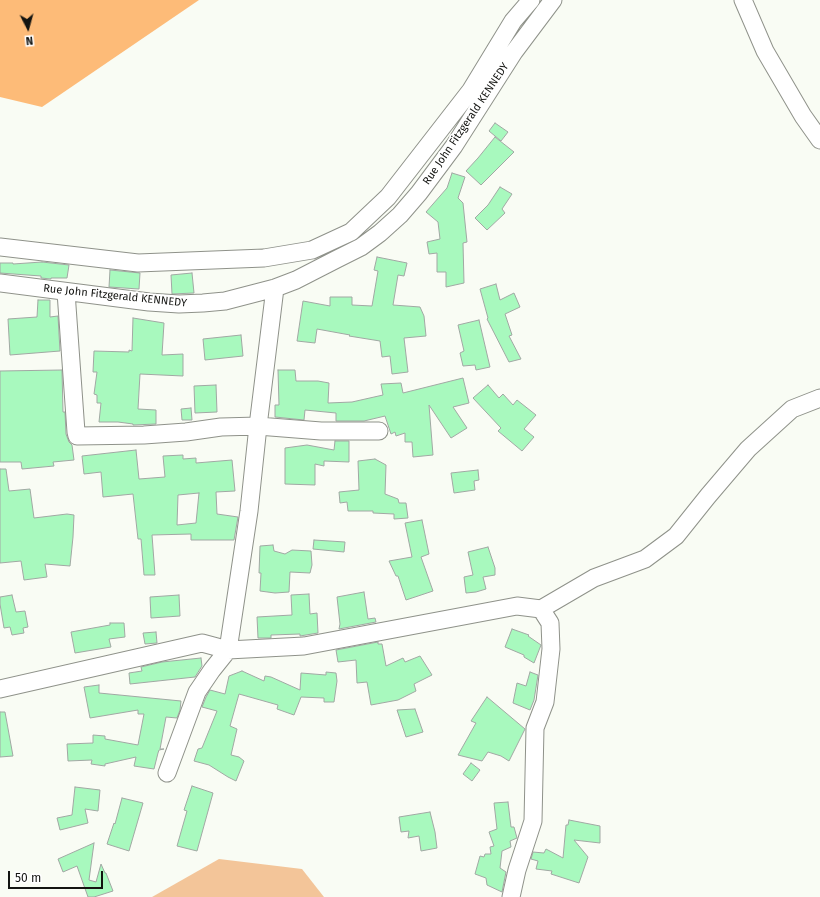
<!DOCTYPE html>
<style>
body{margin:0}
#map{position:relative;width:820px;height:897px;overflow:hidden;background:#f9fcf4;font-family:"Fira Sans",sans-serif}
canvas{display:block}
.north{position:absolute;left:8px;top:8px;width:40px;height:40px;-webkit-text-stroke:3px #fff;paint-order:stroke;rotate:174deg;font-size:11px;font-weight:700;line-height:16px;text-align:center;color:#131411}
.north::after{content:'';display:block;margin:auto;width:14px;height:18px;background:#131411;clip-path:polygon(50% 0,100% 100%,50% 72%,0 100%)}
.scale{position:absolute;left:8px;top:871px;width:95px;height:18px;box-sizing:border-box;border:2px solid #131411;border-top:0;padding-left:5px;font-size:12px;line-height:14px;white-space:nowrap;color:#131411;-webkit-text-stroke:3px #fff;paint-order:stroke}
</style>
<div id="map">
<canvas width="820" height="897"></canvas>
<div class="north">N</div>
<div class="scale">50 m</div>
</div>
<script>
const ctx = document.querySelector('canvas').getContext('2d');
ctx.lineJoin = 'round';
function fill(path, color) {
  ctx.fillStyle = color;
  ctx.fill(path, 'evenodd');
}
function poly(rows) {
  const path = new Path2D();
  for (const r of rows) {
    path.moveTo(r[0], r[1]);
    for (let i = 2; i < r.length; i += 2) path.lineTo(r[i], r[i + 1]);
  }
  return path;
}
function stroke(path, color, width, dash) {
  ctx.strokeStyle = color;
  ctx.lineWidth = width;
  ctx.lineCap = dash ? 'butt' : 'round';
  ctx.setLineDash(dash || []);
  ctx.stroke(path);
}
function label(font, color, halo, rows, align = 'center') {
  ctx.font = font + ' "Fira Sans",sans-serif';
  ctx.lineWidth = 3.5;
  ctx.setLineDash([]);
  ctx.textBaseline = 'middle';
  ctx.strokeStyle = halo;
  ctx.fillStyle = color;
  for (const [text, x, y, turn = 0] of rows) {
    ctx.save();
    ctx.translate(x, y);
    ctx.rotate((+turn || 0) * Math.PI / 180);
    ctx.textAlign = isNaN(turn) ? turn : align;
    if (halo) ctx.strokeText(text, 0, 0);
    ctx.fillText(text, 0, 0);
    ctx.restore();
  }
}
const green = poly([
 [219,859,302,869,324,897,152,897]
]);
const forest = poly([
 [0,0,199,0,42,107,0,97]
]);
const building = poly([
 [495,123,508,132,501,141,489,131,495,123],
 [495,137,514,152,481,185,466,171,478,158,495,137],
 [452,173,465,177,458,198,463,203,467,242,463,243,464,283,446,287,446,272,437,272,437,253,429,254,427,242,440,239,438,222,426,212,447,188,452,173],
 [500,187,512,194,502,209,505,213,487,230,475,218,488,205,500,187],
 [377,257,407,263,404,276,398,275,393,305,420,307,424,316,426,336,404,338,408,372,392,374,390,356,382,357,380,341,349,336,350,335,317,329,315,343,297,341,303,301,330,306,330,297,352,297,352,305,372,306,378,271,374,270,377,257],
 [42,262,69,265,67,278,51,278,51,279,41,278,41,276,0,273,0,263,13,263,13,264,42,262],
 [110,270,140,273,139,289,109,287,110,270],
 [192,273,194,293,172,294,171,275,192,273],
 [496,284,500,300,514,293,520,307,505,314,512,335,509,336,521,359,509,362,487,319,488,318,480,289,496,284],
 [38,300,50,300,50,317,58,316,60,351,10,355,8,319,37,317,38,300],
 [133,318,164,323,162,355,183,354,183,376,140,374,138,409,156,410,156,424,133,425,133,424,118,422,99,422,101,403,97,403,97,395,94,394,97,372,93,372,94,351,129,352,129,350,132,351,133,318],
 [479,320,490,367,476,370,475,365,463,366,460,353,464,351,458,325,479,320],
 [241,335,243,356,205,360,203,339,241,335],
 [62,370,63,412,65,412,66,434,69,442,72,445,74,460,53,462,54,466,22,469,21,462,0,462,0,371,62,370],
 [278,370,295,370,296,381,318,381,329,383,328,403,352,402,383,395,381,384,401,383,403,393,463,378,469,403,453,407,467,428,451,438,429,405,433,455,413,457,412,442,405,442,405,433,396,436,395,432,391,434,385,416,364,421,336,421,336,413,305,410,304,420,275,417,275,405,279,405,278,370],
 [216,385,217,412,195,413,194,386,216,385],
 [488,385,499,398,503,394,513,405,517,400,536,415,524,429,534,437,522,451,498,431,501,428,473,398,488,385],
 [191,408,192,420,182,420,181,409,191,408],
 [335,441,349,441,349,462,324,461,324,466,315,464,315,485,285,484,285,448,307,445,334,450,335,441],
 [136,450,139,479,165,477,163,456,183,455,183,459,196,458,196,463,232,460,235,491,216,492,217,514,238,517,234,540,191,540,191,534,152,535,155,575,144,575,141,539,138,539,133,494,103,497,101,472,84,474,82,456,136,450],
 [199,493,196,523,177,525,178,495,199,493],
 [375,459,386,465,385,494,398,499,399,503,406,503,408,518,394,519,394,514,373,513,373,511,348,511,347,502,340,503,339,492,359,490,358,461,375,459],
 [0,469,6,469,9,491,30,489,34,518,67,514,74,515,73,537,70,566,45,564,47,577,24,580,21,561,0,563,0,469],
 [478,470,479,480,474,481,475,490,454,493,451,473,478,470],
 [422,520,429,554,421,557,433,591,406,600,398,576,396,576,389,561,412,557,405,523,422,520],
 [314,540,345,542,344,552,313,549,314,540],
 [273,545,274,551,285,554,292,550,311,551,312,565,310,573,290,572,289,592,275,593,260,591,261,573,259,573,260,546,273,545],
 [488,547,495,568,495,575,483,577,486,589,476,592,466,593,464,577,473,575,468,552,488,547],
 [364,592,368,619,375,618,376,622,339,629,340,624,337,597,364,592],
 [309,594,310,614,317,613,318,633,300,636,300,634,271,635,271,638,258,638,257,617,292,615,291,595,309,594],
 [12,595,16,612,25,611,28,627,23,628,24,633,12,635,10,627,4,628,0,604,0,597,12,595],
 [179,595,180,616,151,618,150,597,179,595],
 [110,623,124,623,125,637,109,639,111,647,75,653,71,632,110,625,110,623],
 [512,629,529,635,528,636,541,645,534,663,524,657,524,655,505,647,512,629],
 [156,632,157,643,145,644,143,633,156,632],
 [378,642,378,644,382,644,386,666,403,658,405,662,420,656,432,675,414,684,416,691,398,700,371,705,367,682,357,683,356,660,338,662,336,650,378,642],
 [201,658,202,666,195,677,130,684,129,673,142,671,141,667,162,662,201,658],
 [242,671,264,681,265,676,271,677,300,690,301,673,326,675,326,672,336,673,337,681,334,702,324,702,324,698,301,697,294,715,277,709,278,705,239,694,230,726,237,729,231,755,239,757,244,761,236,781,228,777,209,765,194,761,198,749,202,748,217,711,202,707,206,697,210,690,225,694,229,676,242,671],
 [530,672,538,675,534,700,530,710,513,703,517,683,526,686,530,672],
 [99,685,99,693,181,701,180,710,177,718,166,717,160,749,164,749,159,750,158,753,154,769,134,766,136,757,105,764,105,766,91,764,92,760,68,761,67,744,93,743,93,735,105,736,105,739,138,745,144,714,138,714,138,710,90,718,84,687,99,685],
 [487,697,525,729,509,761,501,756,488,752,482,761,458,755,476,723,471,721,487,697],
 [415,709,423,732,406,737,397,710,415,709],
 [0,712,5,712,13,756,0,757,0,712],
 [471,763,480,770,472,781,463,774,471,763],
 [192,786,213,793,197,851,177,846,187,811,184,810,192,786],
 [75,787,100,790,98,811,85,809,88,823,60,830,57,818,72,815,75,787],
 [122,798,143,803,129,851,107,844,114,823,115,824,122,798],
 [508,802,511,827,514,827,517,838,510,841,511,847,502,851,500,868,506,872,502,892,487,885,486,878,475,874,480,856,484,857,485,854,491,854,490,847,494,846,489,832,497,829,494,803,508,802],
 [430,812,435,832,437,848,421,851,419,836,408,838,409,831,401,832,399,817,430,812],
 [569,820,600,826,600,843,574,840,588,857,579,883,551,874,552,871,536,869,538,861,531,859,533,852,544,853,546,849,563,858,566,825,568,825,569,820],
 [94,843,89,880,96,882,101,864,105,873,106,873,113,891,94,897,88,897,77,866,63,872,58,859,94,843]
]);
const minor = poly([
 [743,0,765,51,803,116,820,140],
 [0,247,138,263,264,258,312,250,351,232,388,197,471,90,513,21,531,0],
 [0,283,149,302,179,304,203,303,225,301,275,288,296,280,337,259,361,247,380,233,400,215,419,193,454,146,514,52,553,0],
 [66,292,76,432,77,436,144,435,186,432,221,427,258,426,321,431,379,431],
 [541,609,594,578,645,559,676,536,708,496,748,449,792,409,820,398],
 [0,689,202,643,228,650,304,646,517,606,541,609,550,623,551,649,545,702,535,728,533,821,517,870,511,897],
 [167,773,197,692,212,670,228,650,249,511,258,426,275,288]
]);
const streetNames = [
 ["Rue John Fitzgerald KENNEDY",466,124,-56],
 ["Rue John Fitzgerald KENNEDY",115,296,6]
];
fill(green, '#f3c599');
fill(forest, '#fdbb78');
fill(building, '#a8f9be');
stroke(building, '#a1a8a3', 1);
stroke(minor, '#8f928a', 19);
stroke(minor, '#fff', 17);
label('11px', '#131411', '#fff', streetNames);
</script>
